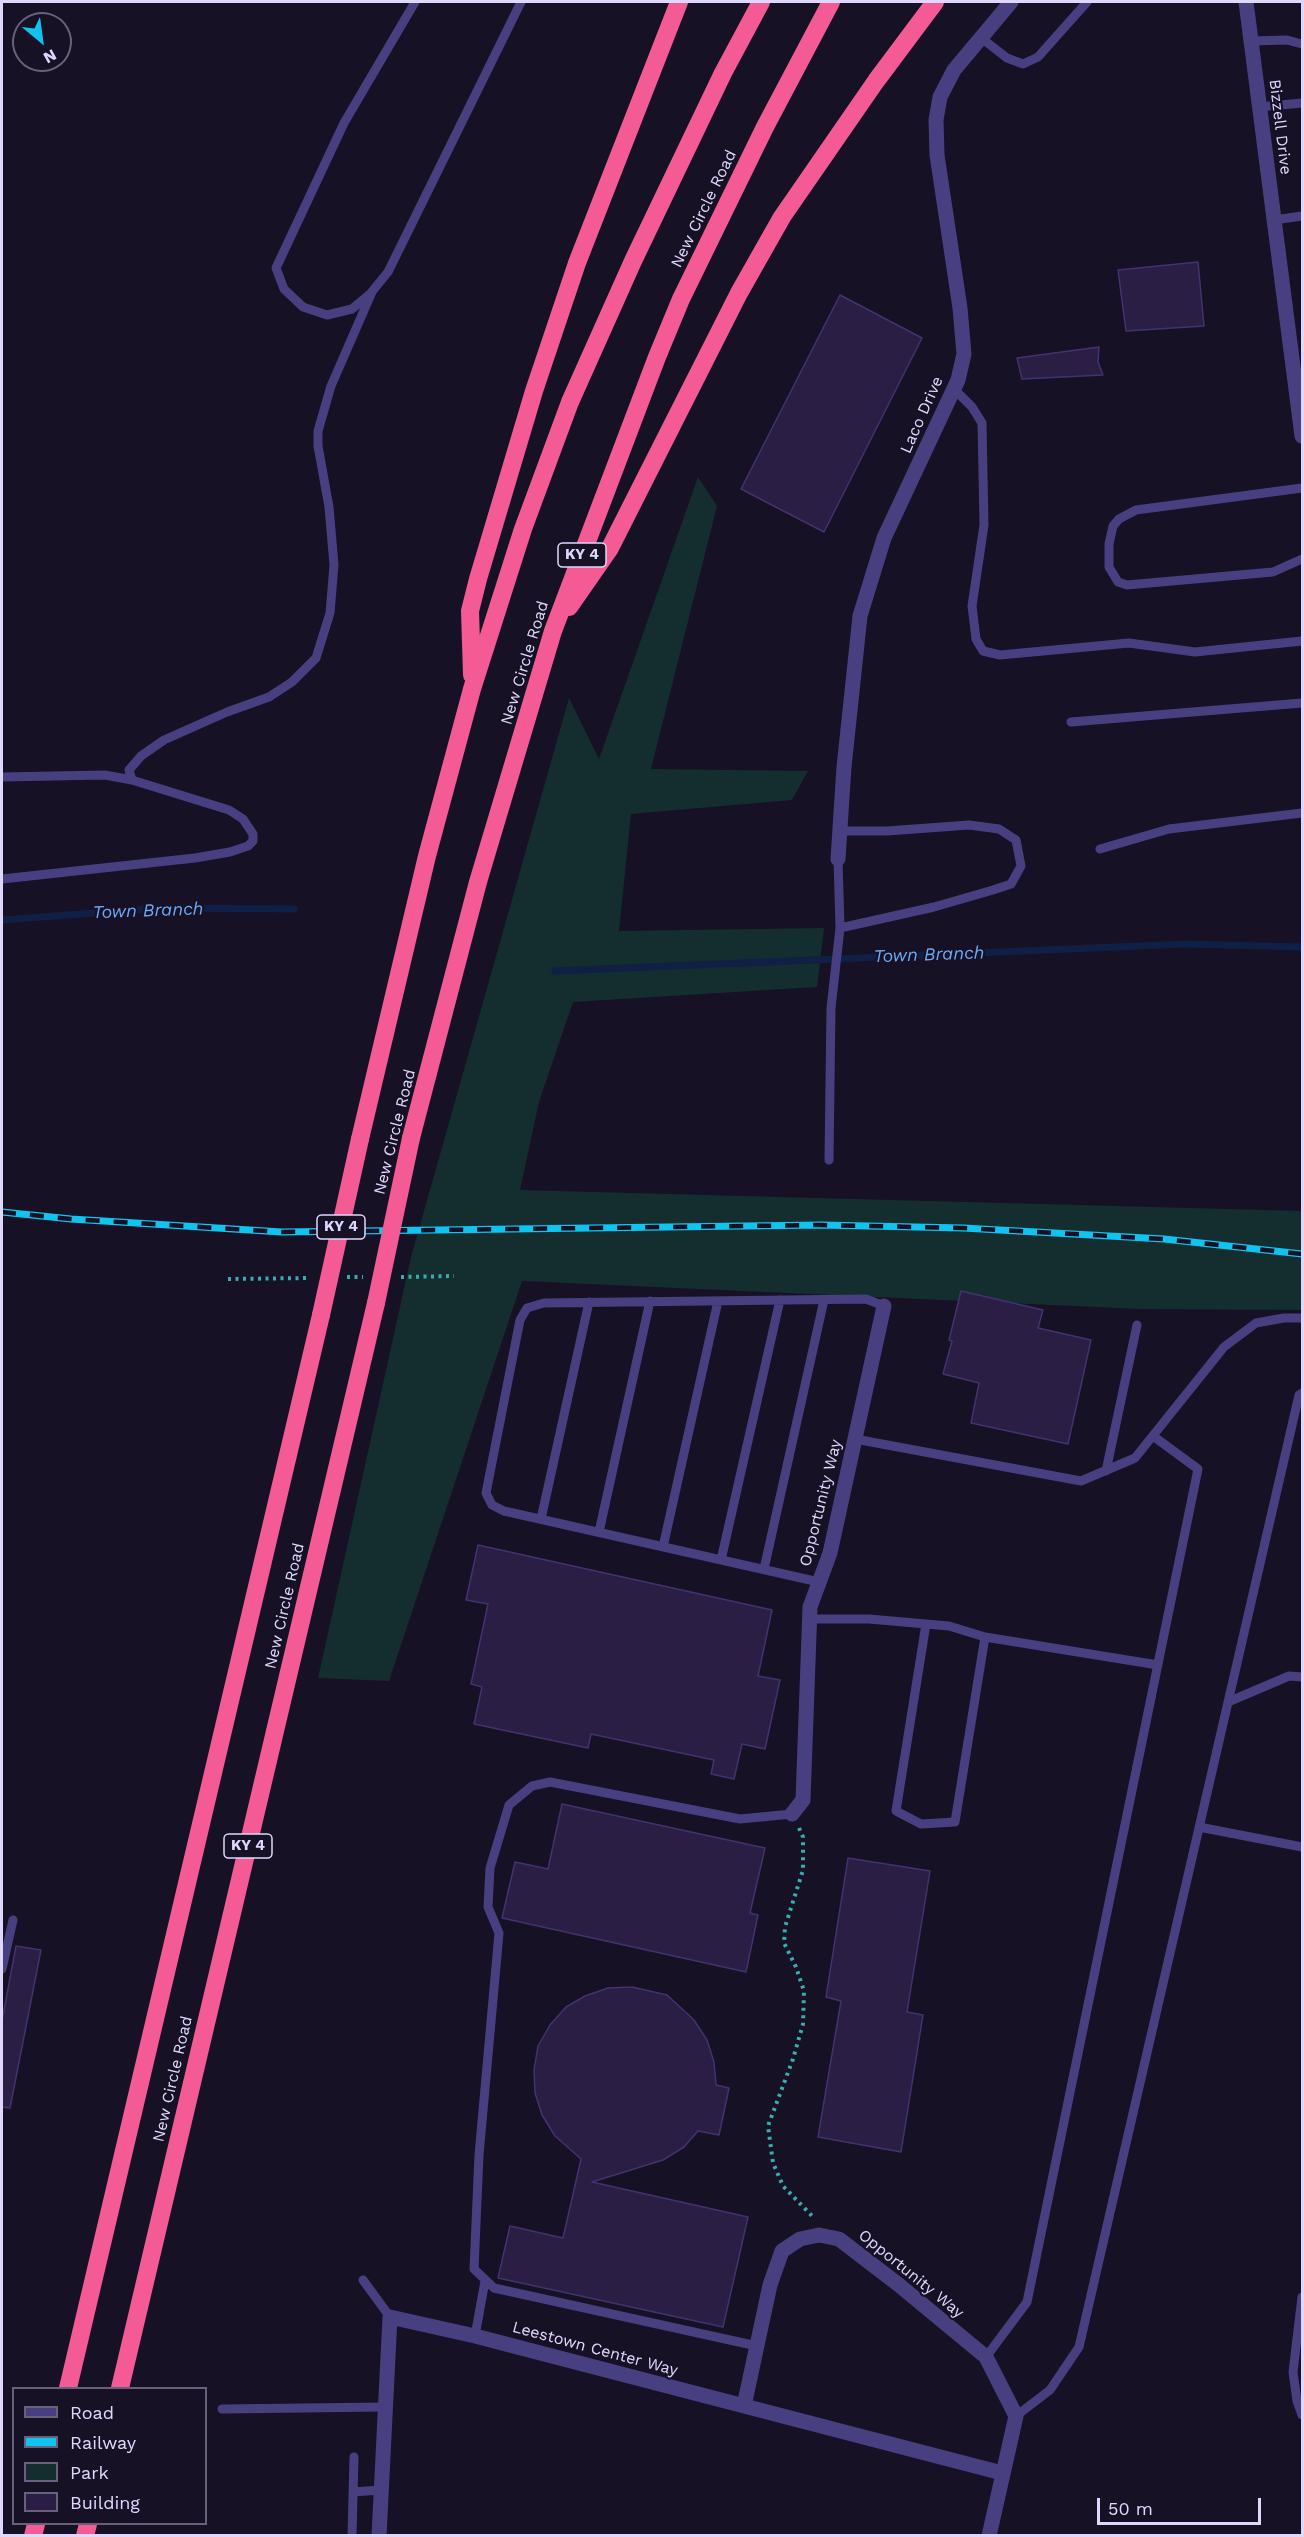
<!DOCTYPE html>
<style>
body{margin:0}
#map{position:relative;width:1304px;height:2537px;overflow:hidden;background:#161125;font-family:"Work Sans",sans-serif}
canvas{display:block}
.frame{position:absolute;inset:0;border:3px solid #e0d8fc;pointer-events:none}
.legend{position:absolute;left:12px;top:2387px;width:195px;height:138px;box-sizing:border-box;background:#161125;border:2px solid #67617b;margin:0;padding:8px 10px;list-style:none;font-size:18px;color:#e0d8fc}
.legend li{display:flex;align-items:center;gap:12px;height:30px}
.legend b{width:30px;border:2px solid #67617b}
.north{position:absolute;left:12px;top:12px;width:60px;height:60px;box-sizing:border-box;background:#161125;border:2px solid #67617b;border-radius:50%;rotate:151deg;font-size:16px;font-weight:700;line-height:24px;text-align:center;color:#e0d8fc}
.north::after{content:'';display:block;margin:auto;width:21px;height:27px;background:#11c3ef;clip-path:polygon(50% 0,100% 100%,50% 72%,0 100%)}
.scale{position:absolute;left:1097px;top:2498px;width:164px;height:27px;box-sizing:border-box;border:3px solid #e0d8fc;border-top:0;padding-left:8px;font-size:18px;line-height:21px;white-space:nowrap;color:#e0d8fc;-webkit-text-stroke:4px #161125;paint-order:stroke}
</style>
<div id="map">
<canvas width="1304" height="2537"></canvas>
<div class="frame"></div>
<ul class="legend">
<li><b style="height:8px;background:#483f81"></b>Road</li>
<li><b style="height:8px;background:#11c3ef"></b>Railway</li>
<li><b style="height:16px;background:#142d2f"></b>Park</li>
<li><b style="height:16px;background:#2a1e45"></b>Building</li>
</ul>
<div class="north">N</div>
<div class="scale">50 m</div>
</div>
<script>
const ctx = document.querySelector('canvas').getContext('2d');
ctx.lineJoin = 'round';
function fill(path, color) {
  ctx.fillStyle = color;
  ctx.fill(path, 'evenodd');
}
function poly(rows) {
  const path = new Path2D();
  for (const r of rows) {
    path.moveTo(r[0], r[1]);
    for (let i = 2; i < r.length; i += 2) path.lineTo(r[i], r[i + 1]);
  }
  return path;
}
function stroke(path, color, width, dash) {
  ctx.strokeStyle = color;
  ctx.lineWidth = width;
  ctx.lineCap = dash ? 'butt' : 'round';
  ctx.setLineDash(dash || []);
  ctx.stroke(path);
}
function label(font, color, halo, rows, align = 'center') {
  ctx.font = font + ' "Work Sans",sans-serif';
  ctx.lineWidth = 4.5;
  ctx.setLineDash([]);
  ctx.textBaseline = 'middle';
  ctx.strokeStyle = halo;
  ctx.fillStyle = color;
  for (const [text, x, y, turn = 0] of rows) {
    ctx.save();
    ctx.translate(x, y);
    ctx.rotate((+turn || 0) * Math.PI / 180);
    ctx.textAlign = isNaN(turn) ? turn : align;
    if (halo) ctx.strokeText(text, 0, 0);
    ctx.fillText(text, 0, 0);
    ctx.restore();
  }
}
const green = poly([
 [698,477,717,506,651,769,808,771,792,800,631,814,619,931,824,928,817,987,573,1002,539,1102,520,1190,1302,1211,1302,1310,1140,1309,522,1281,389,1681,318,1678,411,1257,569,698,599,759]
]);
const stream = poly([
 [2,920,159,908,294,909],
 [555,971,1186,944,1302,947]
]);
const building = poly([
 [1198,262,1204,326,1126,331,1118,270,1198,262],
 [840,295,922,338,824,532,741,489,840,295],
 [1099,347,1098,362,1103,375,1022,379,1017,358,1099,347],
 [961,1291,1043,1310,1038,1328,1091,1340,1068,1444,971,1423,979,1383,943,1374,952,1341,949,1340,961,1291],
 [478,1545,772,1610,758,1676,780,1680,765,1749,742,1744,734,1779,711,1774,714,1760,591,1734,588,1748,474,1724,482,1687,471,1684,488,1604,466,1600,478,1545],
 [562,1804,765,1848,750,1913,758,1915,746,1972,502,1918,515,1862,548,1869,562,1804],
 [848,1858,930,1871,907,2012,923,2015,901,2152,818,2137,841,2001,826,1997,848,1858],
 [16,1946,41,1950,10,2108,2,2107,2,2021,16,1946],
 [632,1987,667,1995,694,2020,707,2040,714,2062,716,2085,729,2088,719,2135,698,2131,684,2147,663,2160,592,2182,748,2217,723,2327,498,2278,510,2226,563,2238,581,2159,555,2136,542,2115,535,2093,534,2070,538,2046,550,2025,566,2007,585,1996,608,1988,632,1987]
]);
const path = poly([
 [347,1277,363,1277],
 [401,1277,454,1276],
 [228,1279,309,1278],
 [799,1828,803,1837,803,1870,785,1927,784,1943,796,1967,804,1991,803,2024,793,2059,768,2126,773,2163,783,2186,814,2218]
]);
const lane = poly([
 [415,2,344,123,276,268,284,289,303,307,327,315,352,309,370,294,388,272,521,2],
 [980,37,1007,58,1023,64,1038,57,1087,2],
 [1251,41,1287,40,1302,44],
 [1259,107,1302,103],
 [1274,220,1302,216],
 [954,389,972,407,982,423,984,525,972,606,976,639,983,651,1000,655,1129,643,1195,652,1302,641],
 [1302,488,1136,510,1119,519,1113,526,1109,544,1109,567,1118,582,1127,585,1273,572,1302,559],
 [1071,722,1302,703],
 [2,777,105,775,132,780],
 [1100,849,1169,829,1302,813],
 [838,859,840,928,934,907,993,890,1011,884,1021,866,1016,840,999,829,969,825,887,831,840,831],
 [2,879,195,858,230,852,248,846,253,841,253,834,243,819,229,810,132,780,129,770,141,756,164,740,227,712,269,697,292,682,316,658,330,613,334,565,329,507,318,446,318,431,331,386,372,292],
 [829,1160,831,1008,840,928],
 [855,1439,1081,1481,1135,1458,1224,1347,1256,1323,1284,1318,1302,1318],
 [1106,1471,1137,1325],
 [541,1519,589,1302],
 [599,1532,650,1301],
 [663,1547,718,1301],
 [721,1560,780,1300],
 [764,1569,824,1300],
 [819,1582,504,1511,492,1505,486,1493,520,1320,527,1308,544,1303,866,1299,884,1306],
 [810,1619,869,1619,926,1624,949,1626,985,1637,955,1822,921,1824,896,1811,926,1624],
 [985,1637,1158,1665],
 [1228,1702,1289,1676,1302,1677],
 [1199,1827,1302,1847],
 [2,1969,13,1920],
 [363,2280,390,2317],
 [1302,2297,1293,2372,1297,2401,1302,2415],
 [475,2336,485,2281],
 [757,2346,494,2288,474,2269,479,2155,499,1933,488,1907,490,1868,509,1805,532,1786,550,1782,740,1819,792,1814],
 [986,2357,1027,2302,1198,1469,1153,1436],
 [222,2409,384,2407],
 [1016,2416,1050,2390,1079,2347,1299,1395,1302,1393],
 [353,2492,380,2490],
 [352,2536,354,2457]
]);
const street = poly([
 [1246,2,1302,436],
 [838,859,844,767,860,616,884,538,958,380,964,354,960,308,937,155,936,120,940,97,954,70,1011,2],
 [792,1814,803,1800,810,1607,830,1553,884,1306],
 [744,2406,770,2285,782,2251,800,2239,819,2235,839,2239,899,2285,986,2357,1016,2416,989,2536],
 [379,2536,390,2317,475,2336,1002,2473]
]);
const highway = poly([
 [569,607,610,548,739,293,782,217,876,81,935,2],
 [472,675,470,611,478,579,534,391,577,263,679,2],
 [411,1138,478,882,553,631,657,357,681,299,765,127,831,2],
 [360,1139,427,856,472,689,523,529,570,402,633,261,723,73,761,2],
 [68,2388,321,1315],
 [120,2388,376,1303],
 [33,2536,36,2524],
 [85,2536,88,2524]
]);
const rail = poly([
 [2,1212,71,1219,282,1232,821,1225,963,1228,1164,1239,1302,1254]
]);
const highwayBridge = poly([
 [376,1303,411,1138],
 [321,1315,360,1139]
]);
const shields = [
 [582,555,48],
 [341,1227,48],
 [248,1846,48]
];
const shieldNames = [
 ["KY 4",582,555],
 ["KY 4",341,1227],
 ["KY 4",248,1846]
];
const streetNames = [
 ["Bizzell Drive",1280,127,83],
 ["New Circle Road",704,209,-64],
 ["Laco Drive",922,415,-66],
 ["New Circle Road",525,663,-73],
 ["New Circle Road",395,1132,-76],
 ["Opportunity Way",821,1503,-76],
 ["New Circle Road",285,1606,-77],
 ["New Circle Road",173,2079,-77],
 ["Opportunity Way",911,2274,39],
 ["Leestown Center Way",595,2349,15]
];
const waterNames = [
 ["Town Branch",148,911,-2],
 ["Town Branch",929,955,-2]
];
fill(green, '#142d2f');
stroke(stream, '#101f45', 7);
fill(building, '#2a1e45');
stroke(building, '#44326f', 1.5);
stroke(path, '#38acb0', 4, [3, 4.5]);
stroke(lane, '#483f81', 9);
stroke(street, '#483f81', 15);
stroke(highway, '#f45b95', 18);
stroke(rail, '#11c3ef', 7);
stroke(rail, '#161125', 4.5, [14]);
stroke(highwayBridge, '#f45b95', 18);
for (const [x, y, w] of shields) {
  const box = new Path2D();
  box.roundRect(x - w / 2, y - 12, w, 24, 4.5);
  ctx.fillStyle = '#161125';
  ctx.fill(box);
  stroke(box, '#e0d8fc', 1.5);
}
label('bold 15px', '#e0d8fc', null, shieldNames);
label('16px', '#e0d8fc', '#161125', streetNames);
label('italic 18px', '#6da9f5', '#161125', waterNames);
</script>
